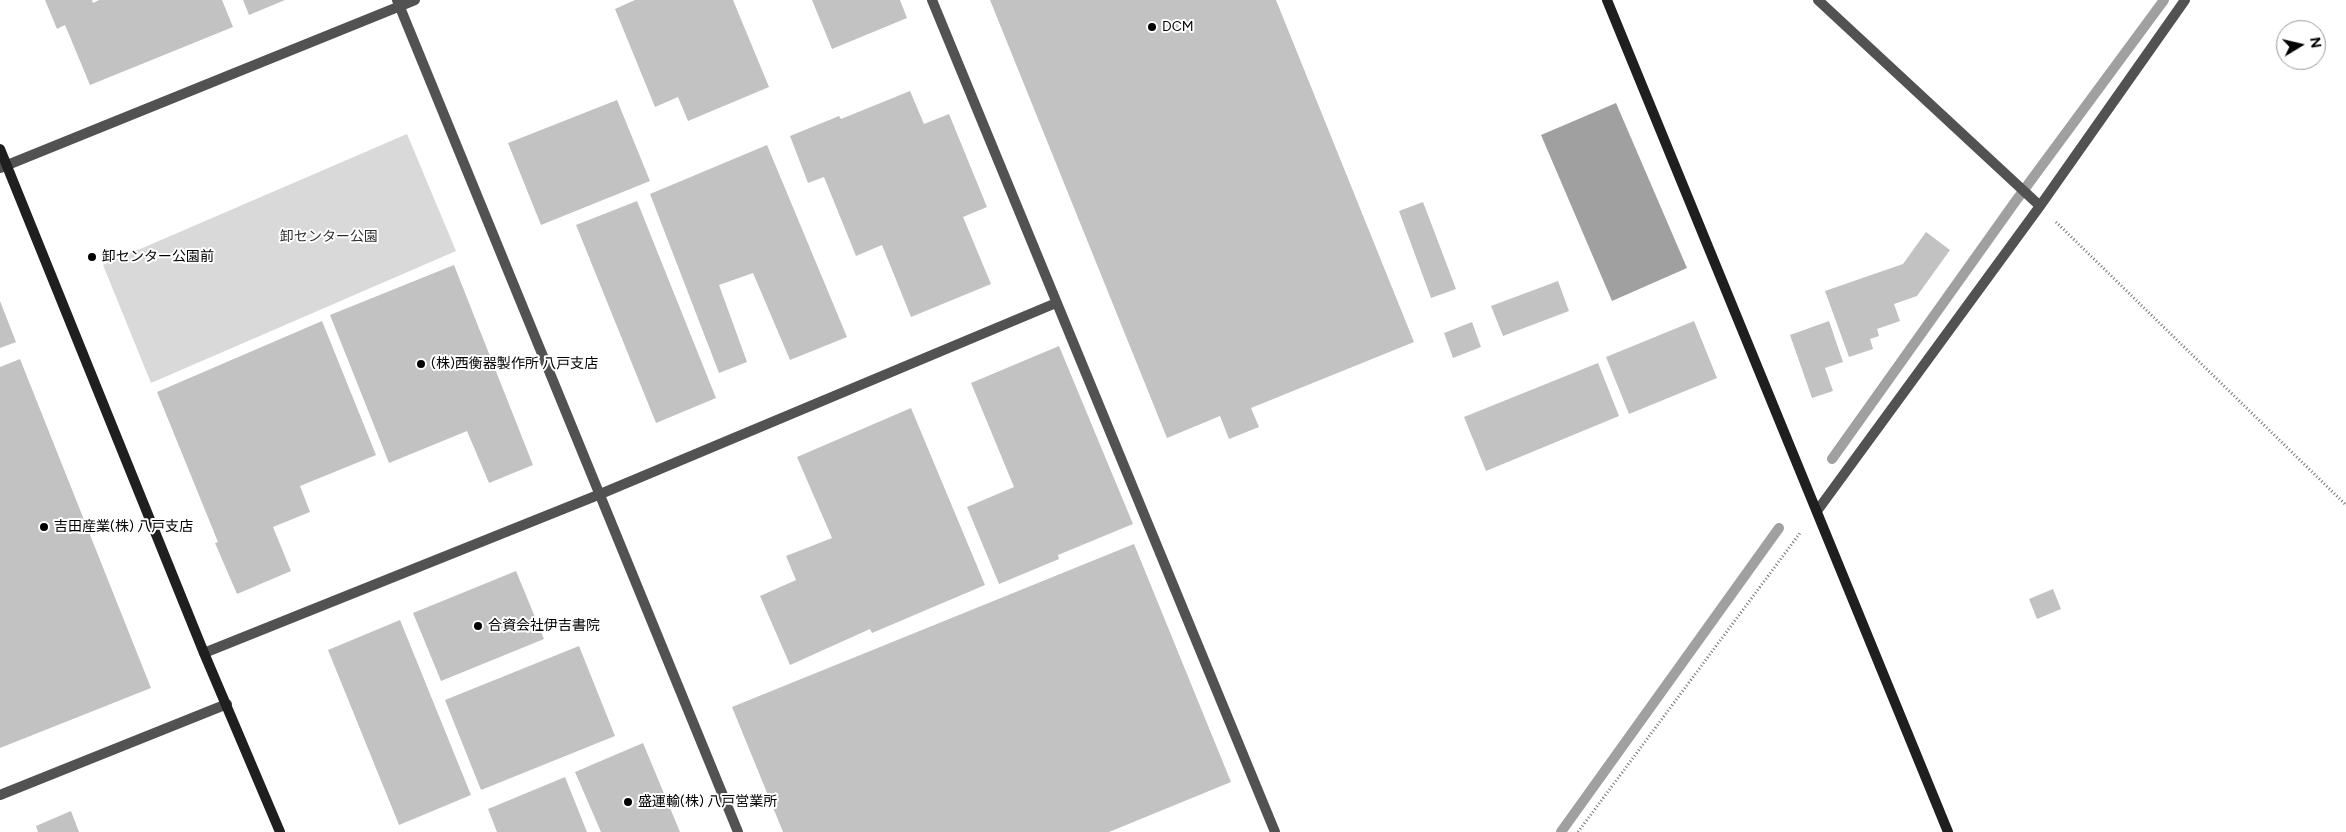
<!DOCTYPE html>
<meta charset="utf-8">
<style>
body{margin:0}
#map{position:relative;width:2346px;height:832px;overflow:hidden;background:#fff;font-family:Figtree,sans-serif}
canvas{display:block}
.north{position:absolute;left:2276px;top:20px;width:50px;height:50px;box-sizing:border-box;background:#fff;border:1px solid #999;border-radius:50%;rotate:81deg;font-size:14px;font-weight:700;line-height:20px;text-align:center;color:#000}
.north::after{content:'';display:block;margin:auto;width:18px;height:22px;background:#000;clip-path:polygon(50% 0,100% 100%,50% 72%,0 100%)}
</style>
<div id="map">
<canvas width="2346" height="832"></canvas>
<div class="north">N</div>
</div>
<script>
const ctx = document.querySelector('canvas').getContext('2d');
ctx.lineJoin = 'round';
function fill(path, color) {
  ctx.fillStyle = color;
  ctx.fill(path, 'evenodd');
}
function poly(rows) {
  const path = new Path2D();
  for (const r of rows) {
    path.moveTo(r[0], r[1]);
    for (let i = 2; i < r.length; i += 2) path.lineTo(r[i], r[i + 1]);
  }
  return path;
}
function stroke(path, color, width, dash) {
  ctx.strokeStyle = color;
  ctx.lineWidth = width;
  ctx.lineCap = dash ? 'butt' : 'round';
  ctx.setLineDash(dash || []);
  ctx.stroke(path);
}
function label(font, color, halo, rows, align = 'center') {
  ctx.font = font + ' Figtree,"Noto Sans JP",sans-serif';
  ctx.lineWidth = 4;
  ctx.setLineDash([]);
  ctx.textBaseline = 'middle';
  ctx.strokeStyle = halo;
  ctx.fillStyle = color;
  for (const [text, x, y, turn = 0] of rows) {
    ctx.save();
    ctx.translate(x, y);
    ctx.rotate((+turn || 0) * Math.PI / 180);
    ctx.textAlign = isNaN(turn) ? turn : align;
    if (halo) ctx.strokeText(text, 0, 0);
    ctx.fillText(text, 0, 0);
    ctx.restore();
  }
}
const green = poly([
 [407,134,456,251,151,383,103,265]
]);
const water = poly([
 [1616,103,1687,268,1612,301,1541,135]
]);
const stream = poly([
 [1832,459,2015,202,2164,0],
 [1561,832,1779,528]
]);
const building = poly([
 [45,0,92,0,93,3,99,0,222,0,233,27,90,85,65,25,57,29],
 [243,0,285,0,249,15],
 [635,0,733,0,769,87,688,121,678,97,655,107,615,9],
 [812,0,900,0,907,18,832,49],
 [990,0,1276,0,1414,342,1251,408,1259,427,1229,439,1220,416,1167,438],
 [910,91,924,124,949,114,987,207,963,217,991,284,911,317,882,245,856,256,824,177,808,183,790,136,839,116,841,119],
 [617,100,650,181,541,225,508,143],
 [767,145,847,337,790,360,753,273,719,285,747,362,719,373,650,194],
 [637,201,716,398,656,423,576,225],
 [1423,202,1456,289,1431,298,1399,211],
 [1926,232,1950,250,1917,296,1894,304,1900,321,1877,329,1879,336,1870,339,1873,349,1849,357,1825,291,1903,264],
 [454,265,533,465,489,483,467,431,389,463,330,315],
 [1558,281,1569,311,1503,336,1491,306],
 [0,301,16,342,0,348],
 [322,321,376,455,300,486,310,512,273,527,291,571,237,594,215,543,218,542,157,392],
 [1694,321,1717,378,1629,414,1606,357],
 [1829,321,1843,362,1825,368,1833,391,1812,398,1790,335],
 [1472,322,1481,347,1453,358,1444,333],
 [1059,346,1133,524,1058,555,1059,559,999,584,967,507,1014,487,971,383],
 [20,359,151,688,0,748,0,367],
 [1598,363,1619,416,1486,471,1464,417],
 [911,408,985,585,872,633,870,629,790,665,760,596,796,580,786,556,832,538,797,457],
 [1134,544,1231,782,1109,832,783,832,732,707],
 [516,571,544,639,441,681,413,613],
 [2053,589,2061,609,2037,619,2029,599],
 [400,620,471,795,399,825,328,650],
 [579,646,615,736,481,790,445,700],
 [643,743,680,832,601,832,575,772],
 [565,777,587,832,497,832,488,809],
 [71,811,79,832,38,832,36,826]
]);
const path = poly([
 [2056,222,2346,505],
 [1578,832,1800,533]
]);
const street = poly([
 [397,0,738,832],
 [932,0,1275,832],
 [1818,0,2040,206],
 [0,168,415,0],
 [1817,511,2040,206,2185,0],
 [204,653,598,495,1056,303],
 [0,795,227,704]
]);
const secondary = poly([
 [1607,0,1948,832],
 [0,149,204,653,280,832]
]);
const markers = [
 [1152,27,5,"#000"],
 [92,257,5,"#000"],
 [421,364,5,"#000"],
 [44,527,5,"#000"],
 [478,626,5,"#000"],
 [628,802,5,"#000"]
];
const poiNames = [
 ["DCM",1162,27],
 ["卸センター公園前",102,257],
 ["(株)西衡器製作所 八戸支店",431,364],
 ["吉田産業(株) 八戸支店",54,527],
 ["合資会社伊吉書院",488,626],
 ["盛運輸(株) 八戸営業所",638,802]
];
const parkNames = [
 ["卸センター公園",329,237]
];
fill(green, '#d9d9d9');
fill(water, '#a0a0a0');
stroke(stream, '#a0a0a0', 10);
fill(building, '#c2c2c2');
stroke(path, '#747474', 3, [1, 2.5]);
stroke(street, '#525252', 10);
stroke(secondary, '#1f1f1f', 10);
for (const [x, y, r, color] of markers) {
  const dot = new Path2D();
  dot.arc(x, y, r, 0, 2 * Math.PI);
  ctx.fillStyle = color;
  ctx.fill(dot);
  stroke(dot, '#fff', 2);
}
label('14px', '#000', '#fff', poiNames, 'left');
label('14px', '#303030', '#fff', parkNames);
</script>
